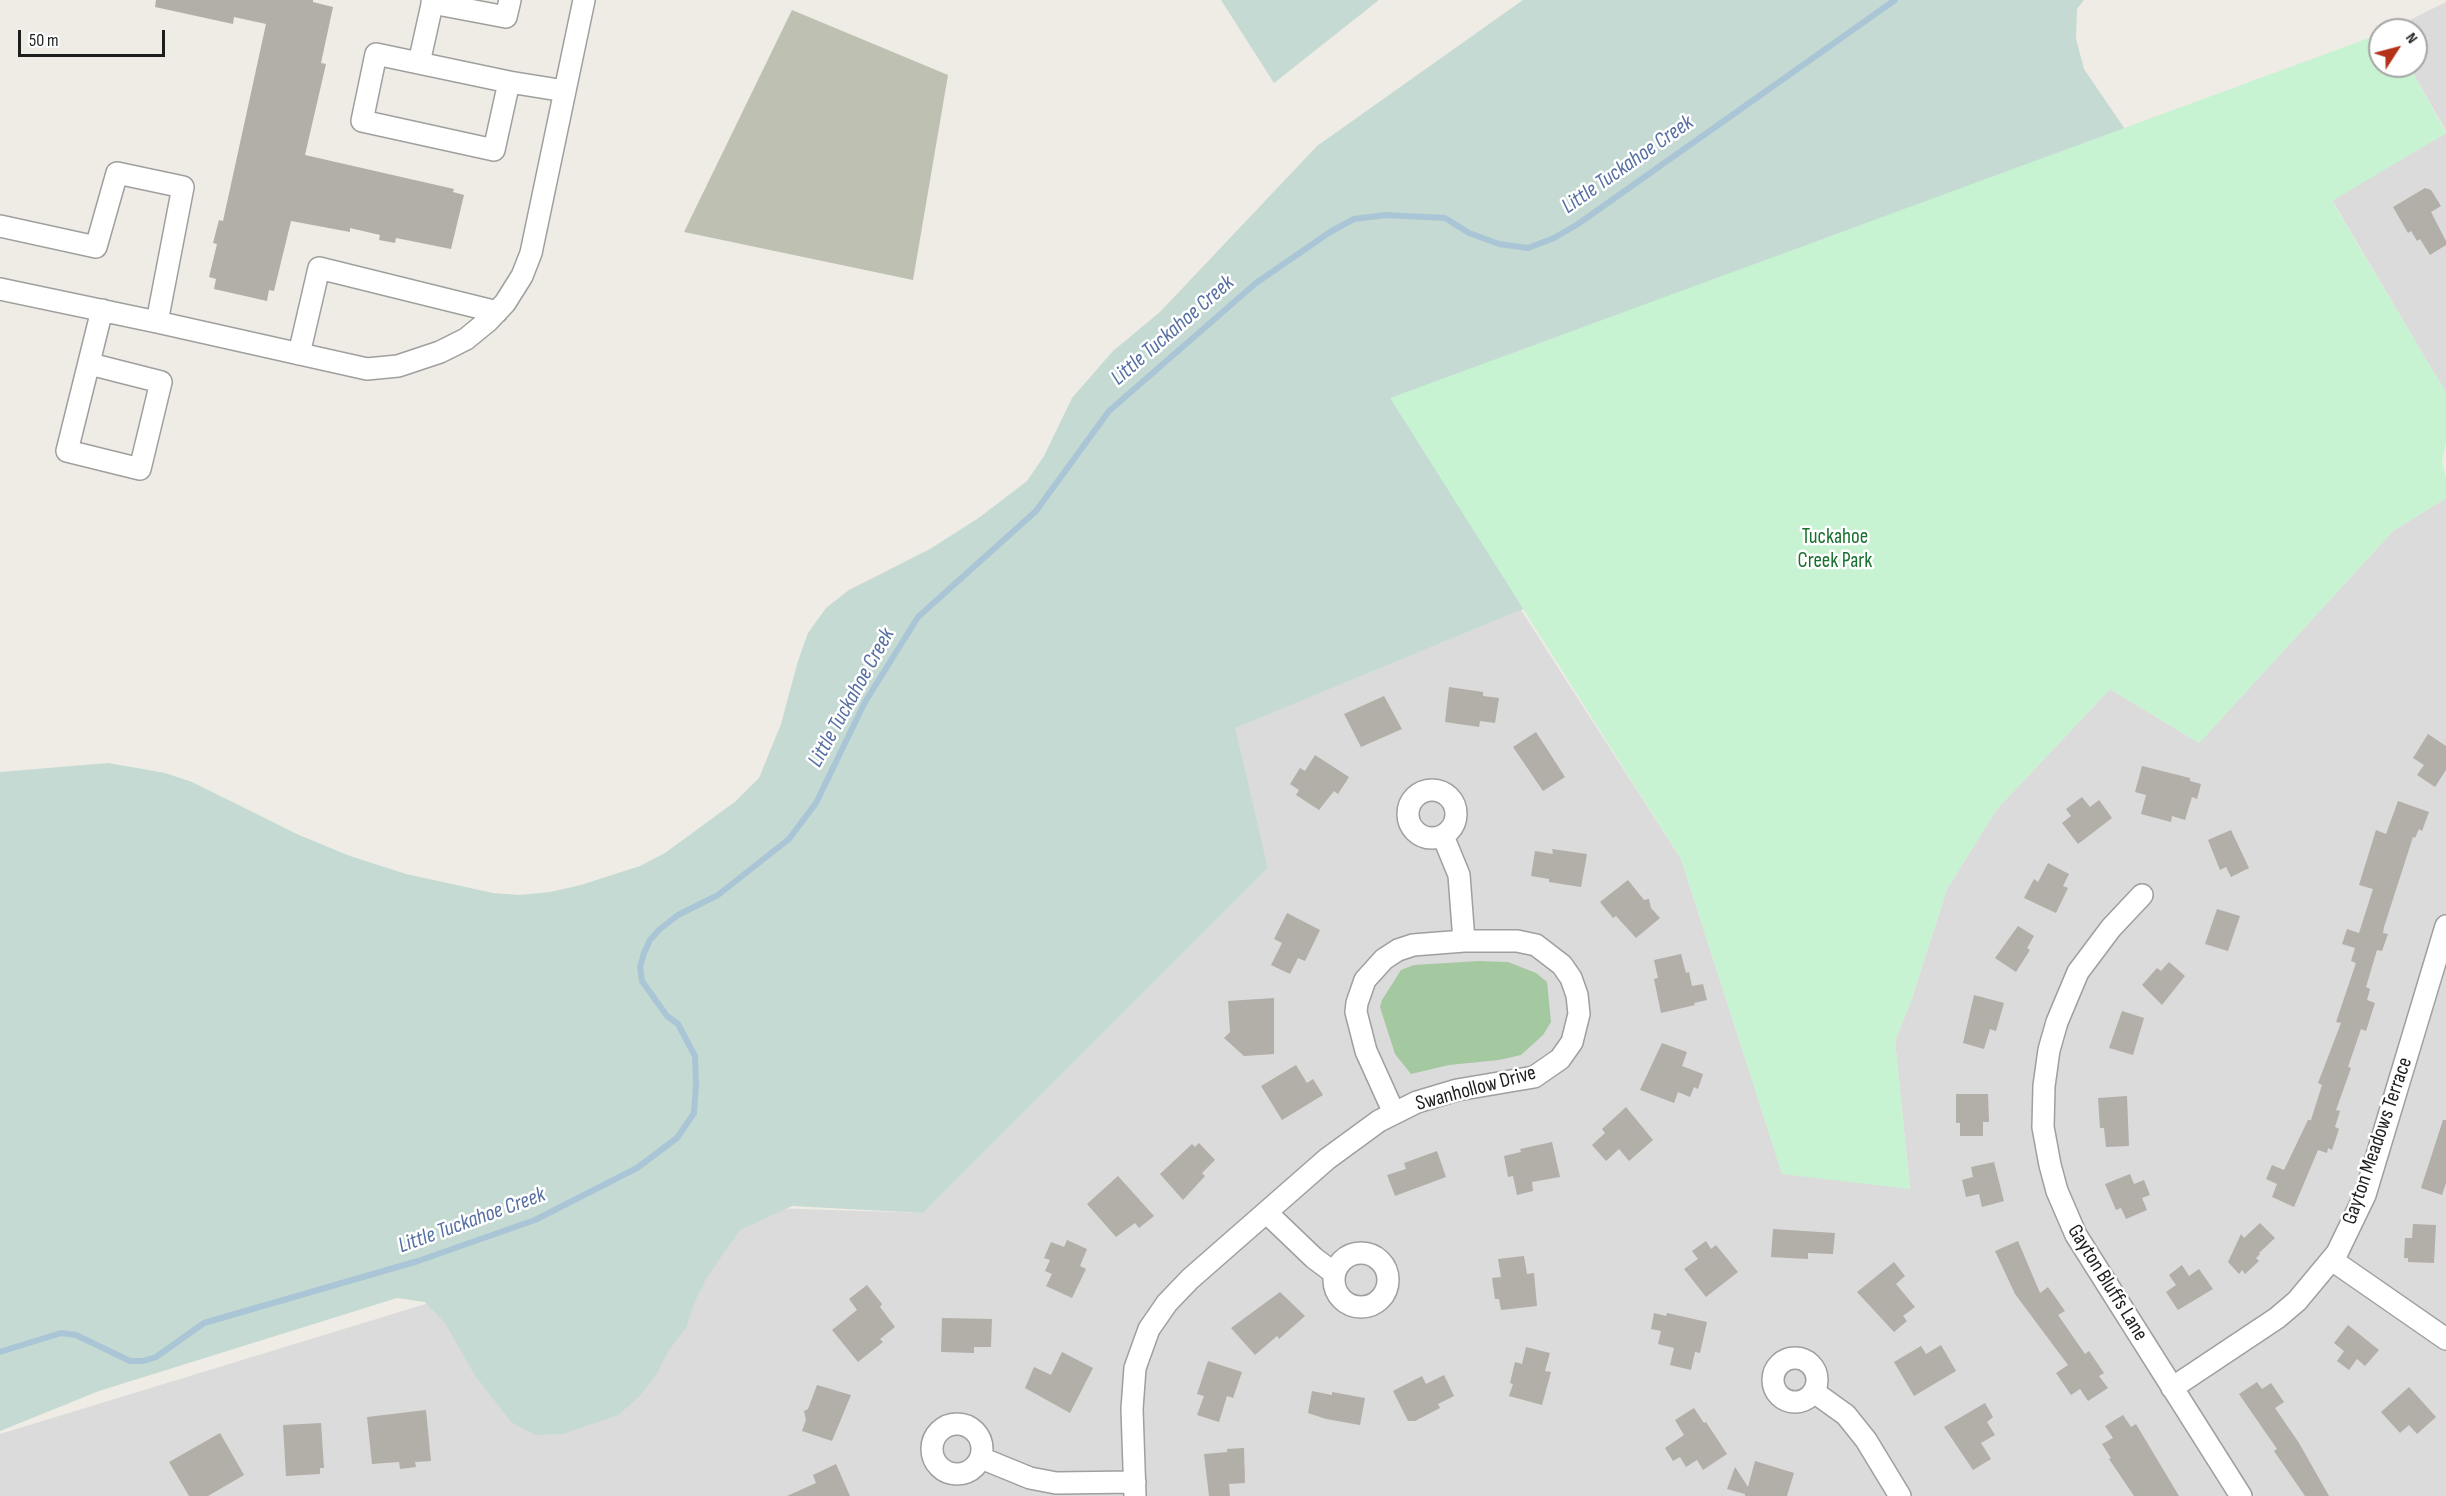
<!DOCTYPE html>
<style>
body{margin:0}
#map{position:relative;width:2446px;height:1496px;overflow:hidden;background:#eeece5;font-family:"Sofia Sans Condensed",sans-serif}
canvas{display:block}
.north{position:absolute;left:2368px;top:18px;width:60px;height:60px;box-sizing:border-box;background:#fff;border:2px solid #a5a5a5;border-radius:50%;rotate:54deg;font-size:16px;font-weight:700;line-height:24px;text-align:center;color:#1e1e1e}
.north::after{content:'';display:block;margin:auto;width:21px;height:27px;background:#b43218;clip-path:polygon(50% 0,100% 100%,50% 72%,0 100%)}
.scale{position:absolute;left:18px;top:30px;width:147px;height:27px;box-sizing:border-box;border:3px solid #1e1e1e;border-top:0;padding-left:8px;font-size:18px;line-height:21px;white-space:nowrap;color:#1e1e1e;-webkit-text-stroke:4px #fff;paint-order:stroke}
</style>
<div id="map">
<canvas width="2446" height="1496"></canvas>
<div class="north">N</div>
<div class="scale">50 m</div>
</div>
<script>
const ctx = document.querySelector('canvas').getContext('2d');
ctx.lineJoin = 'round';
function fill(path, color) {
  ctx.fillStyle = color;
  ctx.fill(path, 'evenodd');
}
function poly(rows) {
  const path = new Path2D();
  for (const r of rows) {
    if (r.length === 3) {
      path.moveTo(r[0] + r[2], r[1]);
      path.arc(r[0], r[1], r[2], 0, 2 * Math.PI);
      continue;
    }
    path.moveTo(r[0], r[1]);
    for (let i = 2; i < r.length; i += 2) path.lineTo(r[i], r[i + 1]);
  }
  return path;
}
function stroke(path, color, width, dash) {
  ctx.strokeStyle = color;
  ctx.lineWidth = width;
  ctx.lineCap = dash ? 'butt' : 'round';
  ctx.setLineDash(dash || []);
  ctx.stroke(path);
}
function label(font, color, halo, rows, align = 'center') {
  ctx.font = font + ' "Sofia Sans Condensed",sans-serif';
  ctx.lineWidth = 5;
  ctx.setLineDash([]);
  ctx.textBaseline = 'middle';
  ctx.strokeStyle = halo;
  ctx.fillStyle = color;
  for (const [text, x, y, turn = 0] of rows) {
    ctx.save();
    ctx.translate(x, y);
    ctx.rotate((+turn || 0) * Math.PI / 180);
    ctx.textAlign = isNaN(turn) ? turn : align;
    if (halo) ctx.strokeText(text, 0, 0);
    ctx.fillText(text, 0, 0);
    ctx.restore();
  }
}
const residential = poly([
 [2446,2,2446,131,2409,66,2416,66,2416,30,2390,30],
 [2446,133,2446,393,2332,200],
 [2446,498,2446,1496,0,1496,0,1434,743,1207,923,1213,1268,868,1234,728,1521,610,1681,859,1782,1173,1910,1188,1895,1041,1911,1001,1947,889,1997,809,2110,689,2199,743,2393,531]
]);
const construction = poly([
 [792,10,948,75,913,280,684,232]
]);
const forest = poly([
 [1479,961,1508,962,1536,973,1547,982,1551,1022,1543,1035,1521,1055,1499,1060,1449,1065,1411,1074,1395,1054,1380,1007,1382,1000,1401,970,1414,965]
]);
const wetland = poly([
 [1221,0,1379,0,1274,83],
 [1523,0,2084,0,2077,9,2076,39,2084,69,2273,347,1521,610,1235,728,1268,868,923,1213,792,1206,740,1230,707,1277,695,1301,686,1328,669,1350,656,1375,639,1397,618,1415,563,1434,535,1435,511,1422,474,1374,445,1323,425,1302,397,1298,99,1391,0,1431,0,772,108,763,165,773,192,782,299,835,350,856,406,874,493,893,520,895,550,892,581,885,640,866,665,853,736,801,759,778,781,724,798,661,808,633,826,608,849,590,930,549,980,517,1027,481,1044,456,1072,398,1113,351,1160,312,1317,146]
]);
const park = poly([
 [2380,34,2380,66,2409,66,2446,133,2332,201,2446,393,2446,442,2442,462,2446,477,2446,498,2393,531,2199,743,2110,689,1997,809,1947,889,1911,1001,1895,1041,1910,1189,1782,1174,1681,859,1390,398]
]);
const stream = poly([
 [0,1352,61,1333,76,1335,130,1361,143,1361,156,1357,204,1323,418,1261,535,1220,637,1168,677,1138,694,1113,696,1084,695,1056,678,1024,667,1016,642,981,640,967,644,953,650,940,660,929,678,915,718,895,789,839,816,803,865,702,918,617,1036,511,1109,411,1256,283,1330,232,1354,219,1386,215,1445,218,1469,233,1499,244,1528,248,1554,238,1578,224,1895,0]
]);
const building = poly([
 [156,0,313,0,313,2,333,7,321,63,326,64,305,155,454,189,453,192,464,195,451,249,396,238,395,243,379,240,380,235,350,228,350,232,291,221,274,291,269,290,267,301,214,289,216,279,209,277,217,244,213,243,219,220,223,221,266,24,234,17,233,24,155,7],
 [2425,188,2431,190,2441,206,2431,212,2446,241,2446,245,2430,255,2420,239,2417,241,2411,231,2408,233,2393,207],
 [1449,687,1483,692,1483,696,1499,698,1495,723,1480,721,1479,727,1445,722],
 [1384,696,1402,729,1361,747,1344,714],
 [1536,732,1565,777,1543,791,1513,747],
 [2428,734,2446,746,2446,770,2435,787,2417,775,2424,765,2413,758],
 [1315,755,1349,777,1338,794,1334,791,1319,810,1296,795,1299,790,1290,784,1300,768,1305,771],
 [2142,766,2190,778,2190,781,2201,784,2197,799,2192,797,2185,820,2172,816,2171,822,2141,814,2146,795,2135,792],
 [2082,797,2090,807,2099,800,2112,818,2078,844,2062,823,2071,816,2066,809],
 [2398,801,2429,812,2422,831,2419,829,2415,838,2413,837,2384,927,2383,933,2388,934,2382,951,2377,950,2366,987,2370,989,2367,1000,2375,1003,2366,1031,2361,1029,2348,1067,2351,1068,2336,1110,2340,1111,2335,1127,2339,1129,2332,1150,2328,1148,2327,1153,2318,1150,2294,1207,2272,1197,2277,1184,2266,1179,2272,1165,2284,1170,2308,1120,2311,1120,2322,1085,2318,1083,2341,1023,2336,1022,2356,963,2351,961,2355,948,2342,944,2347,929,2359,933,2373,889,2359,885,2376,830,2386,834],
 [2231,830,2249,868,2231,877,2226,867,2220,870,2208,840],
 [1552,849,1587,854,1581,887,1549,882,1549,879,1531,876,1535,851,1553,854],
 [2048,863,2069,874,2063,886,2068,888,2056,913,2024,898,2034,879,2038,882],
 [1628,880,1644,900,1649,899,1651,908,1660,918,1636,938,1616,916,1613,918,1600,902],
 [2217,909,2240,916,2228,951,2205,944],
 [1287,913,1320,930,1305,961,1298,958,1290,974,1271,965,1282,943,1274,939],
 [2018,926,2034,936,2027,948,2030,950,2016,972,1995,958],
 [1681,954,1686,973,1689,972,1692,986,1703,984,1707,1000,1694,1003,1695,1005,1661,1013,1654,979,1658,978,1654,960],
 [2169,962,2185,976,2162,1005,2142,985,2157,968,2161,971],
 [1974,995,2004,1003,1996,1031,1990,1029,1984,1049,1963,1043],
 [1274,998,1274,1054,1244,1056,1224,1038,1230,1032,1228,1001],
 [2122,1011,2144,1018,2133,1055,2109,1048],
 [1662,1043,1687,1052,1682,1066,1703,1074,1698,1089,1694,1087,1690,1097,1678,1092,1674,1103,1640,1090],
 [1296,1065,1307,1083,1313,1079,1323,1095,1282,1120,1261,1086],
 [1956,1094,1988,1094,1989,1122,1983,1122,1983,1136,1960,1136,1960,1123,1956,1123],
 [2127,1096,2129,1146,2106,1147,2104,1128,2100,1128,2098,1098],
 [1626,1107,1653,1140,1629,1161,1619,1149,1606,1161,1592,1145,1605,1133,1602,1129],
 [2443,1120,2446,1120,2446,1183,2442,1195,2421,1188],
 [1552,1142,1560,1177,1532,1182,1533,1191,1517,1195,1513,1176,1508,1177,1504,1156,1521,1152,1520,1149],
 [1199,1143,1215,1160,1202,1173,1205,1176,1183,1200,1160,1174,1192,1144,1195,1147],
 [1437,1151,1446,1177,1395,1196,1387,1175,1406,1169,1404,1163],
 [1994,1162,2004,1201,1982,1207,1979,1194,1966,1197,1962,1180,1973,1177,1971,1167],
 [2130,1174,2134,1184,2144,1180,2150,1195,2142,1198,2147,1210,2126,1219,2121,1208,2116,1210,2105,1184],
 [1118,1176,1154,1216,1139,1228,1135,1223,1116,1237,1087,1204],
 [2260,1223,2275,1238,2259,1253,2260,1254,2256,1258,2259,1261,2245,1274,2242,1270,2239,1274,2228,1262,2241,1234,2244,1238],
 [2413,1224,2436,1225,2434,1263,2408,1262,2408,1258,2404,1258,2405,1238,2412,1238],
 [1773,1229,1835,1233,1833,1254,1808,1253,1808,1259,1771,1257],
 [1067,1240,1087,1249,1080,1266,1086,1269,1072,1298,1046,1286,1052,1274,1045,1271,1050,1260,1044,1258,1051,1242,1064,1247],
 [1706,1241,1711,1249,1716,1245,1738,1272,1706,1297,1684,1269,1698,1259,1692,1251],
 [2018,1241,2040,1293,2048,1287,2065,1311,2058,1315,2085,1354,2089,1351,2104,1373,2099,1376,2108,1388,2088,1401,2080,1389,2071,1395,2056,1373,2068,1365,2015,1294,1995,1251],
 [1524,1256,1527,1274,1534,1273,1537,1306,1501,1310,1499,1299,1495,1299,1492,1278,1501,1277,1498,1259],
 [1894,1262,1905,1276,1896,1284,1915,1307,1903,1316,1907,1321,1894,1332,1857,1292],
 [2182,1265,2189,1276,2199,1269,2213,1289,2178,1310,2166,1292,2176,1285,2169,1275],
 [867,1285,882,1304,880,1307,895,1327,880,1339,883,1342,858,1362,832,1330,857,1310,849,1299],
 [1280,1292,1305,1316,1279,1339,1277,1336,1255,1355,1231,1328],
 [1654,1313,1666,1316,1667,1313,1707,1322,1700,1353,1695,1352,1691,1370,1670,1365,1674,1348,1658,1344,1661,1331,1651,1329],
 [942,1318,992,1319,991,1347,974,1347,974,1353,941,1352],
 [2348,1325,2379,1350,2365,1366,2357,1359,2349,1370,2337,1361,2344,1351,2334,1343],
 [1941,1345,1956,1371,1914,1396,1894,1362,1921,1346,1926,1354],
 [1526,1347,1550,1353,1545,1371,1551,1372,1542,1405,1509,1396,1513,1384,1510,1383,1515,1362,1522,1364],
 [1062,1352,1093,1368,1070,1413,1025,1388,1034,1367,1051,1375],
 [1208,1361,1242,1372,1233,1398,1227,1396,1219,1422,1197,1415,1204,1396,1197,1394],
 [1444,1375,1454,1396,1438,1404,1440,1408,1415,1421,1408,1421,1393,1391,1422,1376,1426,1384],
 [2257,1382,2262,1389,2271,1383,2284,1402,2275,1408,2299,1443,2329,1496,2305,1496,2274,1451,2277,1449,2239,1394],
 [817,1385,851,1395,832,1441,802,1431,806,1420,804,1411,808,1409],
 [2409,1387,2436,1417,2417,1434,2409,1425,2400,1433,2381,1412],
 [1312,1391,1332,1395,1332,1392,1365,1398,1360,1425,1326,1419,1308,1413],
 [1985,1403,1993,1417,1987,1422,1995,1435,1981,1443,1991,1459,1973,1470,1944,1427],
 [1694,1408,1704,1423,1706,1422,1727,1454,1703,1470,1697,1460,1686,1467,1680,1457,1673,1461,1665,1448,1684,1435,1675,1420],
 [426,1410,431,1461,415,1462,416,1467,400,1469,399,1462,372,1464,367,1417],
 [2123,1415,2131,1427,2136,1424,2179,1496,2134,1496,2109,1459,2111,1458,2102,1444,2113,1438,2105,1426],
 [321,1423,324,1468,320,1468,320,1474,286,1476,283,1425],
 [220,1433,244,1475,208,1496,189,1496,169,1462],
 [1244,1448,1245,1483,1229,1484,1230,1496,1209,1496,1204,1454,1227,1452,1227,1449],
 [1755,1461,1794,1473,1787,1496,1745,1496,1745,1494,1727,1489,1735,1467,1748,1487],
 [836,1464,850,1496,787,1496,816,1483,813,1475]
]);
const minor = poly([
 [432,3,506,17,510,0],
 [419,63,433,0],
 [509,82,494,150,362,121,376,54,509,82,565,91],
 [0,226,96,247,117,173,183,187,157,322],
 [0,289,157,322,367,369,398,366,440,352,466,339,488,321,505,303,522,276,531,253,584,0],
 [299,354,319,268,497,312],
 [90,364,161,382,140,469,67,451,102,310],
 [1432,814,24],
 [1443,836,1459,875,1464,941],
 [2142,895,2111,928,2078,972,2057,1022,2049,1050,2044,1086,2043,1127,2050,1165,2057,1191,2076,1235,2241,1496],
 [1267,1213,1314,1258,1334,1273],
 [1361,1280,27],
 [2332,1260,2446,1339],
 [1795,1380,22],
 [2172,1388,2277,1318,2297,1301,2337,1253,2365,1195,2446,926],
 [1814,1392,1846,1415,1866,1440,1900,1496],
 [957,1449,25],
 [981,1458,1030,1478,1056,1483,1135,1482],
 [1135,1496,1132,1409,1135,1368,1149,1329,1167,1303,1190,1279,1327,1159,1379,1121,1417,1102,1457,1090,1534,1077,1560,1059,1572,1042,1579,1014,1577,995,1571,978,1562,965,1536,945,1517,941,1464,941,1413,945,1398,950,1384,959,1365,980,1357,1003,1356,1012,1366,1051,1394,1113]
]);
const parkNames = [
 ["Tuckahoe",1835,538],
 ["Creek Park",1835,562]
];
const streetNames = [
 ["Swanhollow Drive",1476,1089,-15],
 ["Gayton Meadows Terrace",2378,1141,-71],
 ["Gayton Bluffs Lane",2107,1283,58]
];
const waterNames = [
 ["Little Tuckahoe Creek",1628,165,-35],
 ["Little Tuckahoe Creek",1173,331,-41],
 ["Little Tuckahoe Creek",852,698,-61],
 ["Little Tuckahoe Creek",472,1221,-20]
];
fill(residential, '#dcdbdb');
fill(construction, '#bec1b2');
fill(forest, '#a4c89f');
fill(wetland, '#c4dad3');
fill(park, '#c7f3d2');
stroke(stream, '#aac5d6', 6);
fill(building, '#b2aea8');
stroke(minor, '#9f9f9f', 24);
stroke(minor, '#fff', 21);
label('21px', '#186f2e', '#fff', parkNames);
label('21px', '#1e1e1e', '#fff', streetNames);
label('italic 22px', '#566fa2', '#fff', waterNames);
</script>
